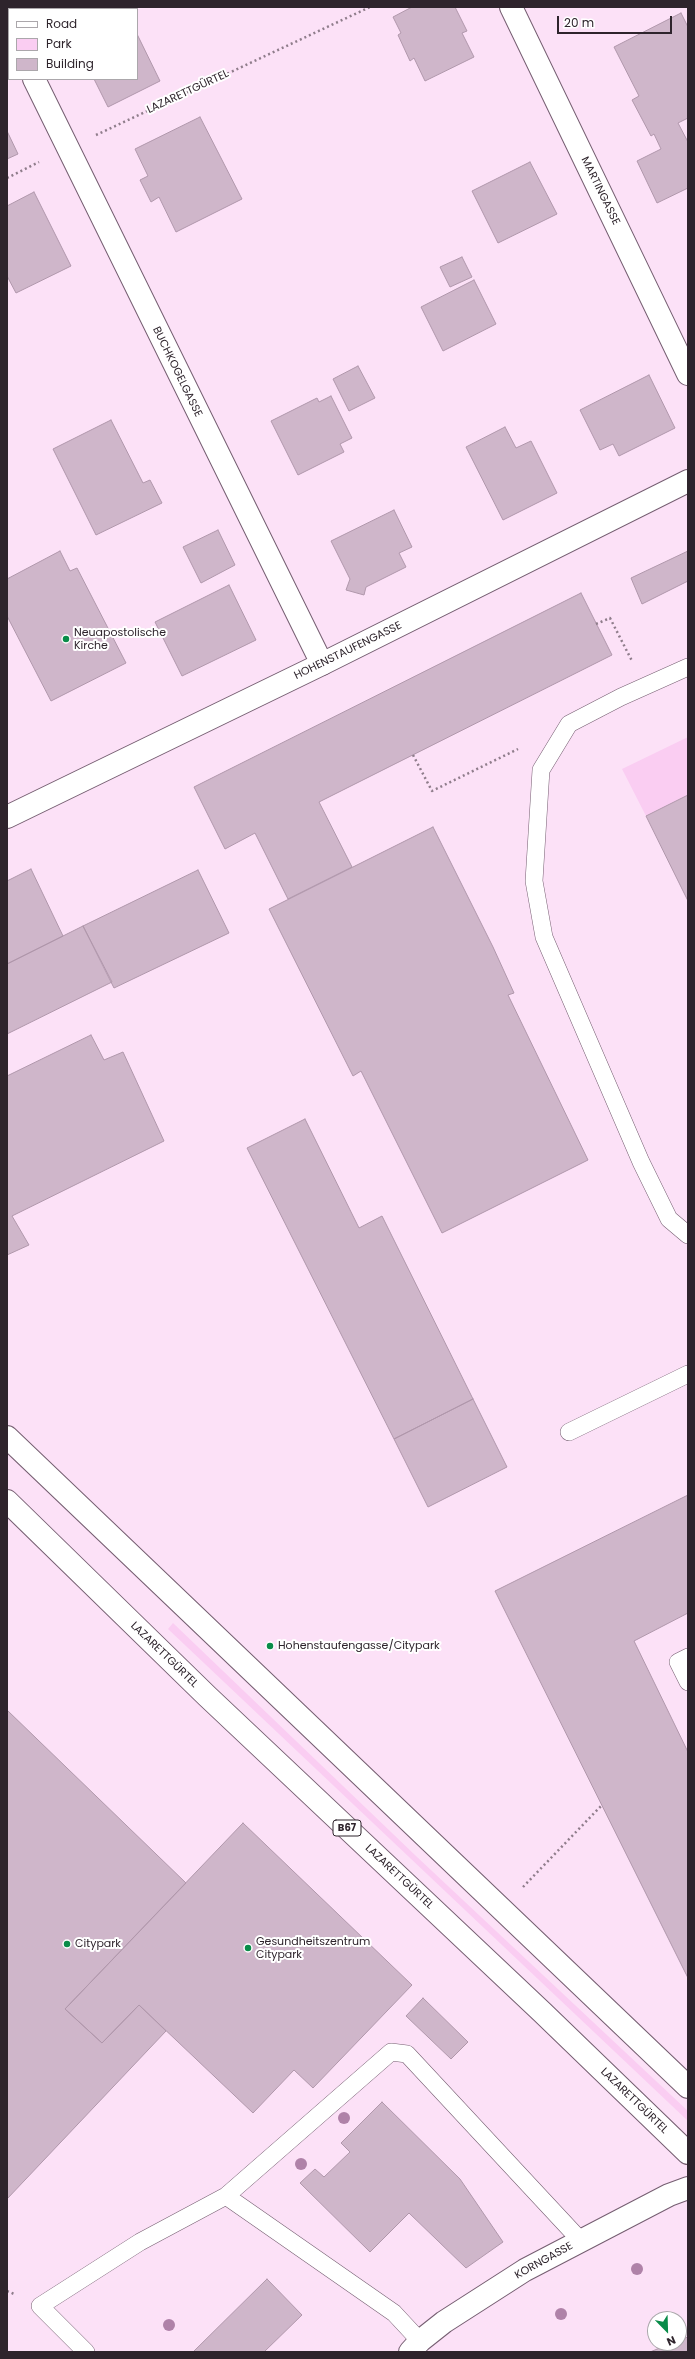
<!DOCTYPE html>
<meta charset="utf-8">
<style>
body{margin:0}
#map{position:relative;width:695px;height:2359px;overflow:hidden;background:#fce1f7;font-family:Poppins,sans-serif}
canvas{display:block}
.frame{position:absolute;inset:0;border:8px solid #2e242c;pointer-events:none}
.legend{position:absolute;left:8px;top:8px;width:130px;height:72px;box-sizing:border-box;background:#fff;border:1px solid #aba7ab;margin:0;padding:5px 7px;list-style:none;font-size:12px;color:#2e242c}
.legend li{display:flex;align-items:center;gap:8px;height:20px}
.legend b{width:20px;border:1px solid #aba7ab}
.north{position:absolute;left:647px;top:2311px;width:40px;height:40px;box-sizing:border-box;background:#fff;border:1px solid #aba7ab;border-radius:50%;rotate:157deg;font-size:11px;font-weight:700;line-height:16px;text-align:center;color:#2e242c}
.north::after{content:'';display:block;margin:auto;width:14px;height:18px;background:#098c49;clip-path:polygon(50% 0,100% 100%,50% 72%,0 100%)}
.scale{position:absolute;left:557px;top:16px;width:115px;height:18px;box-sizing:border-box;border:2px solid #2e242c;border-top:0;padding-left:5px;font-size:12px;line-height:14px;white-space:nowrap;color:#2e242c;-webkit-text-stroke:3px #fff;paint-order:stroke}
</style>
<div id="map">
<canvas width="695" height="2359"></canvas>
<div class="frame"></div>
<ul class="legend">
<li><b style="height:5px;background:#fff"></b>Road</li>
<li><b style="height:11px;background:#facdf2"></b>Park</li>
<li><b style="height:11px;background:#cfb6ca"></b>Building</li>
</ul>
<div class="north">N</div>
<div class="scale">20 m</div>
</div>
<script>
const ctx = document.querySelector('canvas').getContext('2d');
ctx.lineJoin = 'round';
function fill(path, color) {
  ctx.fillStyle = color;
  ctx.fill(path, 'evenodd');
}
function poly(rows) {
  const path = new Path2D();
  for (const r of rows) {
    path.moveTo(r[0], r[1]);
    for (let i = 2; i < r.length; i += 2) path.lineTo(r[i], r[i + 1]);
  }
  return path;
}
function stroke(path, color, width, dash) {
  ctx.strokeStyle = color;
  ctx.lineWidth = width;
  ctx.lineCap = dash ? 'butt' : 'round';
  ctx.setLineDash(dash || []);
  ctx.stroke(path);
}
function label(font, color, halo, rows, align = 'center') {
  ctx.font = font + ' Poppins,sans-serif';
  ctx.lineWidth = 4;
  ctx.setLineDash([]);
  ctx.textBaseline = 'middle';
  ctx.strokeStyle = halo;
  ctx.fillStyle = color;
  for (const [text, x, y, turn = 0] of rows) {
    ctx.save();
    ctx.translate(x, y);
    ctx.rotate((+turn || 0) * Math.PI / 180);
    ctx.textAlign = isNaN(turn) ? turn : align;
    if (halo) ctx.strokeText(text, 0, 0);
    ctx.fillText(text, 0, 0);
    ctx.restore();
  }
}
const green = poly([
 [688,737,688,795,646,816,622,769],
 [173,1623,416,1856,688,2111,688,2121,168,1629]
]);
const building = poly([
 [412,7,455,7,467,31,462,33,474,57,425,81,414,58,410,61,398,35,401,33,393,17,412,7],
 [681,13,688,27,688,118,678,123,688,142,688,188,657,203,637,161,661,149,654,134,651,136,632,100,639,96,614,47,681,13],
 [137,34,160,81,108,107,94,79,137,79,137,34],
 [200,117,242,199,176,232,159,197,151,202,140,180,148,176,135,149,200,117],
 [7,131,18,154,7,159,7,131],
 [530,162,557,214,498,243,472,191,530,162],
 [34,192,71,266,16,293,7,276,7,206,34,192],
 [462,257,472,277,450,287,440,267,462,257],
 [474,280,496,324,443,351,421,307,474,280],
 [358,366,375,398,349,411,333,379,358,366],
 [649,375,675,428,619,456,613,444,600,450,580,410,649,375],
 [331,396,352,438,340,444,344,452,298,475,271,421,317,398,319,402,331,396],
 [111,420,143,483,150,480,162,503,96,535,53,449,111,420],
 [505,427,516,448,531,441,557,493,503,520,466,447,505,427],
 [394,510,412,547,399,553,406,567,366,587,364,595,346,590,350,579,331,541,394,510],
 [218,530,235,565,201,583,183,547,218,530],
 [60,551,70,571,77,568,126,663,51,701,7,616,7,579,60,551],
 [688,551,688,581,642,604,631,578,688,551],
 [229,585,256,640,182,676,155,622,229,585],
 [581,593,612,655,319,802,352,867,288,899,255,833,225,849,194,787,581,593],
 [688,795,688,901,646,816,688,795],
 [433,827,493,947,514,993,508,995,588,1160,442,1233,361,1071,353,1076,269,909,433,827],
 [31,869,63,936,7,964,7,881,31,869],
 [198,870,229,933,114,988,83,926,198,870],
 [83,926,112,982,7,1034,7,964,83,926],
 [91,1035,104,1060,123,1052,164,1141,12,1216,29,1245,7,1255,7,1076,91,1035],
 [305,1119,359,1228,382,1216,473,1399,394,1439,247,1148,305,1119],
 [473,1399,507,1467,428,1507,394,1439,473,1399],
 [688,1495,688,1613,634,1641,688,1752,688,1978,495,1591,688,1495],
 [7,1710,186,1883,65,2009,102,2043,139,2005,166,2031,7,2199,7,1710],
 [243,1823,412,1985,313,2088,294,2070,253,2113,139,2005,102,2043,65,2009,243,1823],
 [423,1998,468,2042,451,2059,406,2016,423,1998],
 [382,2102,460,2179,503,2242,466,2268,409,2213,370,2252,300,2183,315,2169,324,2177,350,2152,341,2143,382,2102],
 [267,2279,302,2315,264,2352,193,2352,267,2279],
 [688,2337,688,2352,650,2352,672,2343,679,2343,679,2340,688,2337]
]);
const path = poly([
 [96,135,370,7],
 [7,178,39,162],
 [596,624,610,618,632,661],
 [413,755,432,791,518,749],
 [523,1887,601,1806],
 [7,2291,14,2294]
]);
const service = poly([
 [688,667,621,697,569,724,541,770,534,881,544,937,641,1162,669,1219,688,1235],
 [569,1432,688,1374],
 [688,1657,678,1662,688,1682],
 [226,2196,394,2313,420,2341],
 [86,2352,40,2306,140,2242,226,2196,391,2052,407,2054,581,2241]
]);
const minor = poly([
 [511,7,688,374],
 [7,24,9,28],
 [34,79,322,664],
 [410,2352,420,2341,444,2322,525,2270,669,2195,688,2188]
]);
const tertiary = poly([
 [7,817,322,664,688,481]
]);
const primary = poly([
 [7,1437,688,2087],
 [7,1501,207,1696,542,2012,688,2153]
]);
const trees = [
 [344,2118],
 [301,2164],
 [637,2269],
 [561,2314],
 [169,2325]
];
const markers = [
 [66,639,4,"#098c49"],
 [270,1646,4,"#098c49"],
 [67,1944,4,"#098c49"],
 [248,1948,4,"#098c49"]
];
const shields = [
 [347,1828,28]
];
const shieldNames = [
 ["B67",347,1828]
];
const streetNames = [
 ["LAZARETTGÜRTEL",188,92,-25],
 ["MARTINGASSE",600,191,64],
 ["BUCHKOGELGASSE",177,372,64],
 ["HOHENSTAUFENGASSE",348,651,-26],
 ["LAZARETTGÜRTEL",164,1655,44],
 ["LAZARETTGÜRTEL",399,1877,43],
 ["LAZARETTGÜRTEL",634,2101,44],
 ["KORNGASSE",544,2261,-29]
];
const poiNames = [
 ["Neuapostolische",74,633],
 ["Kirche",74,646],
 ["Hohenstaufengasse/Citypark",278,1646],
 ["Gesundheitszentrum",256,1942],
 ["Citypark",256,1955],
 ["Citypark",75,1944]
];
fill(green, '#facdf2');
fill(building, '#cfb6ca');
stroke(building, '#b097ab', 1);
stroke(service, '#755e71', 18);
stroke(minor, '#755e71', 24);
stroke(tertiary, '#755e71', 24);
stroke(primary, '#755e71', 24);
stroke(path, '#8f7d8b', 2.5, [2, 3]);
stroke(service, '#fff', 17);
stroke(minor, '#fff', 22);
stroke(tertiary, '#fff', 22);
stroke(primary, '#fff', 22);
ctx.fillStyle = '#af82a8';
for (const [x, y] of trees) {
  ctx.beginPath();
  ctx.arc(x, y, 6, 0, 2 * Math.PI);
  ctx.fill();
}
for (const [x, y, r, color] of markers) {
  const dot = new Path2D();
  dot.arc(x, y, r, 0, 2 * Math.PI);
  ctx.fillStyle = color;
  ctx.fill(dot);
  stroke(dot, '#fff', 1.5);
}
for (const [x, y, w] of shields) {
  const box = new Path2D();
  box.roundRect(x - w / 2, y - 8, w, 16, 3);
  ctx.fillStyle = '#fff';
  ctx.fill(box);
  stroke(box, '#2e242c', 1);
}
label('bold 10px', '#2e242c', null, shieldNames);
label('11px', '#2e242c', '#fff', streetNames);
label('11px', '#2e242c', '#fff', poiNames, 'left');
</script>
